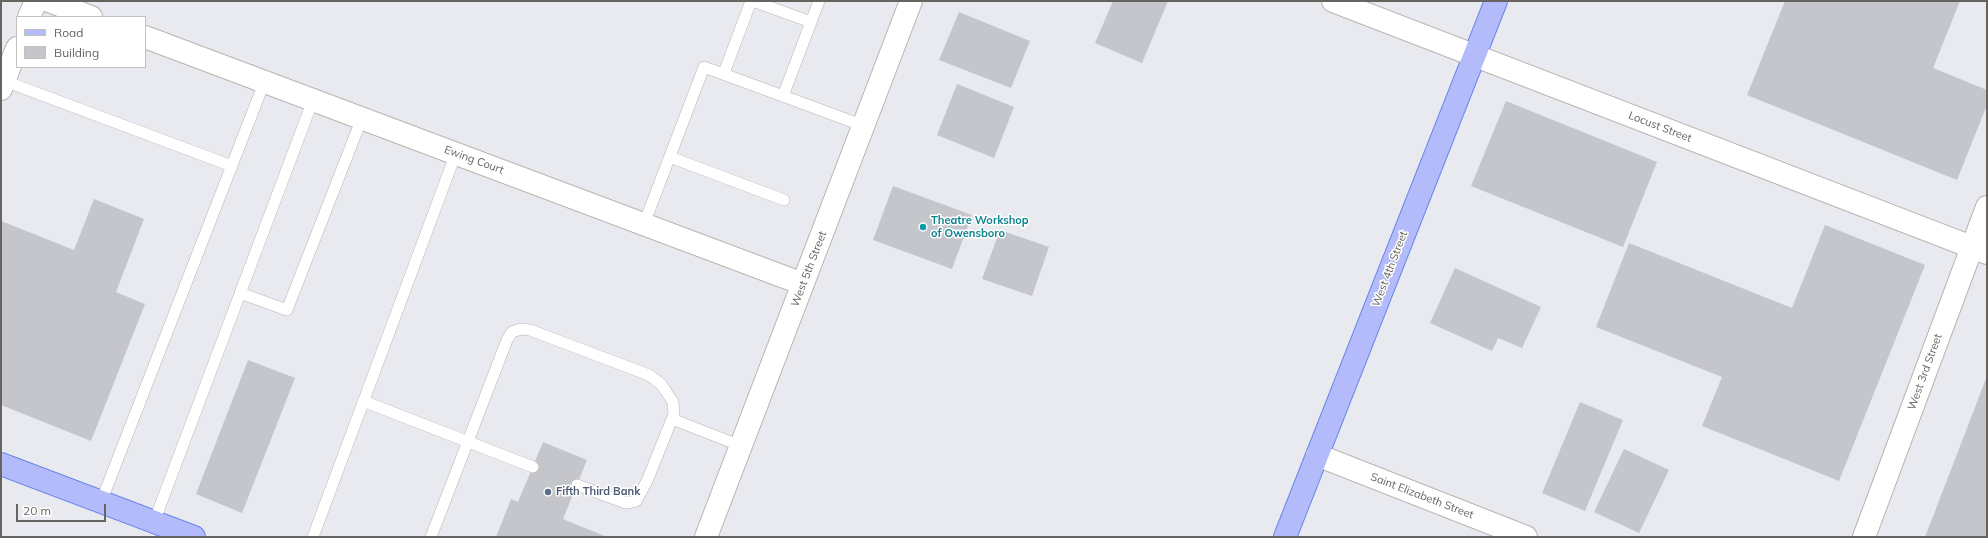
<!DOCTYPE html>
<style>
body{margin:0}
#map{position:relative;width:1988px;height:538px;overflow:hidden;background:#e8eaf0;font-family:Mulish,sans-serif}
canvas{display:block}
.frame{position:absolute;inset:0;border:2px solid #67645f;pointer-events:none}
.legend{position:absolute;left:16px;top:16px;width:130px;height:52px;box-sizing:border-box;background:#fff;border:1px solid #c2c1bf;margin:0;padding:5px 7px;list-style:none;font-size:12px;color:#67645f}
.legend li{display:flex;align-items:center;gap:8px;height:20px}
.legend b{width:20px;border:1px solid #c2c1bf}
.scale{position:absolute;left:16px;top:504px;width:90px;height:18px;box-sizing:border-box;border:2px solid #67645f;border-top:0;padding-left:5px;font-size:12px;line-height:14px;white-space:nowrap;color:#67645f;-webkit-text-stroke:3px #fff;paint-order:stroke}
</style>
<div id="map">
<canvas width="1988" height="538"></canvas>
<div class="frame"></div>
<ul class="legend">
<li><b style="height:5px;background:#b3bbfa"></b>Road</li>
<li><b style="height:11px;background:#c5c6cc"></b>Building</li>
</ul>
<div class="scale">20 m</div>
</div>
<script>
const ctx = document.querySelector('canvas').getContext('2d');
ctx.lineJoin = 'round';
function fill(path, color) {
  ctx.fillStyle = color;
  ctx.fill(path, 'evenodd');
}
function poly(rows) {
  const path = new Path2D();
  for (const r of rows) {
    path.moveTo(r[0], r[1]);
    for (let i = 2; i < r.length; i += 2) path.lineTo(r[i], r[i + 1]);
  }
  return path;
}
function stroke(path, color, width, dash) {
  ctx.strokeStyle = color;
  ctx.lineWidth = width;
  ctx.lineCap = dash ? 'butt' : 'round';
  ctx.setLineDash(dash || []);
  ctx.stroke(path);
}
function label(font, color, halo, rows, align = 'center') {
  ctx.font = font + ' Mulish,sans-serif';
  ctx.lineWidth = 3;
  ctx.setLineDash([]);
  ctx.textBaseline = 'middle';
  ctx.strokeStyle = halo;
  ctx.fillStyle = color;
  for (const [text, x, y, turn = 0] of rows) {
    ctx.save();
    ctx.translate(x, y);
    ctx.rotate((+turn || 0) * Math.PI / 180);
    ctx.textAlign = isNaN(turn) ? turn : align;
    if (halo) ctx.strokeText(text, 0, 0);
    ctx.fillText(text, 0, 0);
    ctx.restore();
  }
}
const building = poly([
 [1113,1,1168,1,1142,63,1095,43],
 [1785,1,1960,1,1933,68,1987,90,1987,105,1957,180,1747,95],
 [959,12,1030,41,1011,88,939,60],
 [957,84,1014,107,994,158,937,135],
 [1506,101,1657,162,1623,247,1471,186],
 [893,186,972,215,952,269,873,240],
 [94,199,144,219,116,292,145,304,91,441,1,405,1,221,74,250],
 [1825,225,1925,265,1839,481,1702,426,1722,377,1596,327,1629,243,1792,308],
 [1000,230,1049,247,1032,296,982,279],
 [1455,268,1541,307,1522,348,1498,338,1492,351,1430,323],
 [248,360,295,378,242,513,196,494],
 [1987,376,1987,537,1925,537,1952,467],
 [1580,402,1623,420,1585,511,1542,493],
 [543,442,587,460,563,519,607,537,496,537,511,499,518,502],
 [1624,449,1669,470,1639,533,1594,512]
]);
const service = poly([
 [753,1,811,22],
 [819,1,783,96,864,126],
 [724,73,751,1],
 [2,80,232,166],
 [670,157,784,200],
 [644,224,704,67,783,96],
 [240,293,287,310,362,118],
 [363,401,533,467],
 [672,419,741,446],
 [101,502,264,83],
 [154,522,313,100],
 [313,537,456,153],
 [431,537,507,340,512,332,521,329,530,330,649,375,661,384,673,402,674,414,647,481,636,501,626,503,577,485]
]);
const minor = poly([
 [49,1,91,17],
 [1333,1,1987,253],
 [29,17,36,1],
 [145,37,803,284],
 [1,89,17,48],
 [1317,455,1526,537],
 [706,537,911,1],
 [1864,537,1987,207]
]);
const primary = poly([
 [1,464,194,537],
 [1285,537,1496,1]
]);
const markers = [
 [923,227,4,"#0f9aa8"],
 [548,492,4,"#5c6f8a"]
];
const streetNames = [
 ["Locust Street",1660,127,21],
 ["Ewing Court",474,160,20],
 ["West 5th Street",809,269,-69],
 ["West 4th Street",1390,269,-69],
 ["West 3rd Street",1925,372,-70],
 ["Saint Elizabeth Street",1422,496,21]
];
const cultureNames = [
 ["Theatre Workshop",931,221],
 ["of Owensboro",931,234]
];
const serviceNames = [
 ["Fifth Third Bank",556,492]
];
fill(building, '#c5c6cc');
stroke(service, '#b7b5b0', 12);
stroke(minor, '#b7b5b0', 24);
stroke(primary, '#6885e9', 24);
stroke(service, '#fff', 11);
stroke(minor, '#fff', 22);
stroke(primary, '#b3bbfa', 22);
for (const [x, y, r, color] of markers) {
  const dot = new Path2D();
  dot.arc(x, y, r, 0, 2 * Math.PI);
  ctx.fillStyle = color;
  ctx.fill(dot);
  stroke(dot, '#fff', 1.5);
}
label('11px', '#67645f', '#fff', streetNames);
label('bold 11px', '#0d838f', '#fff', cultureNames, 'left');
label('bold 11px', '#4e5e75', '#fff', serviceNames, 'left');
</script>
